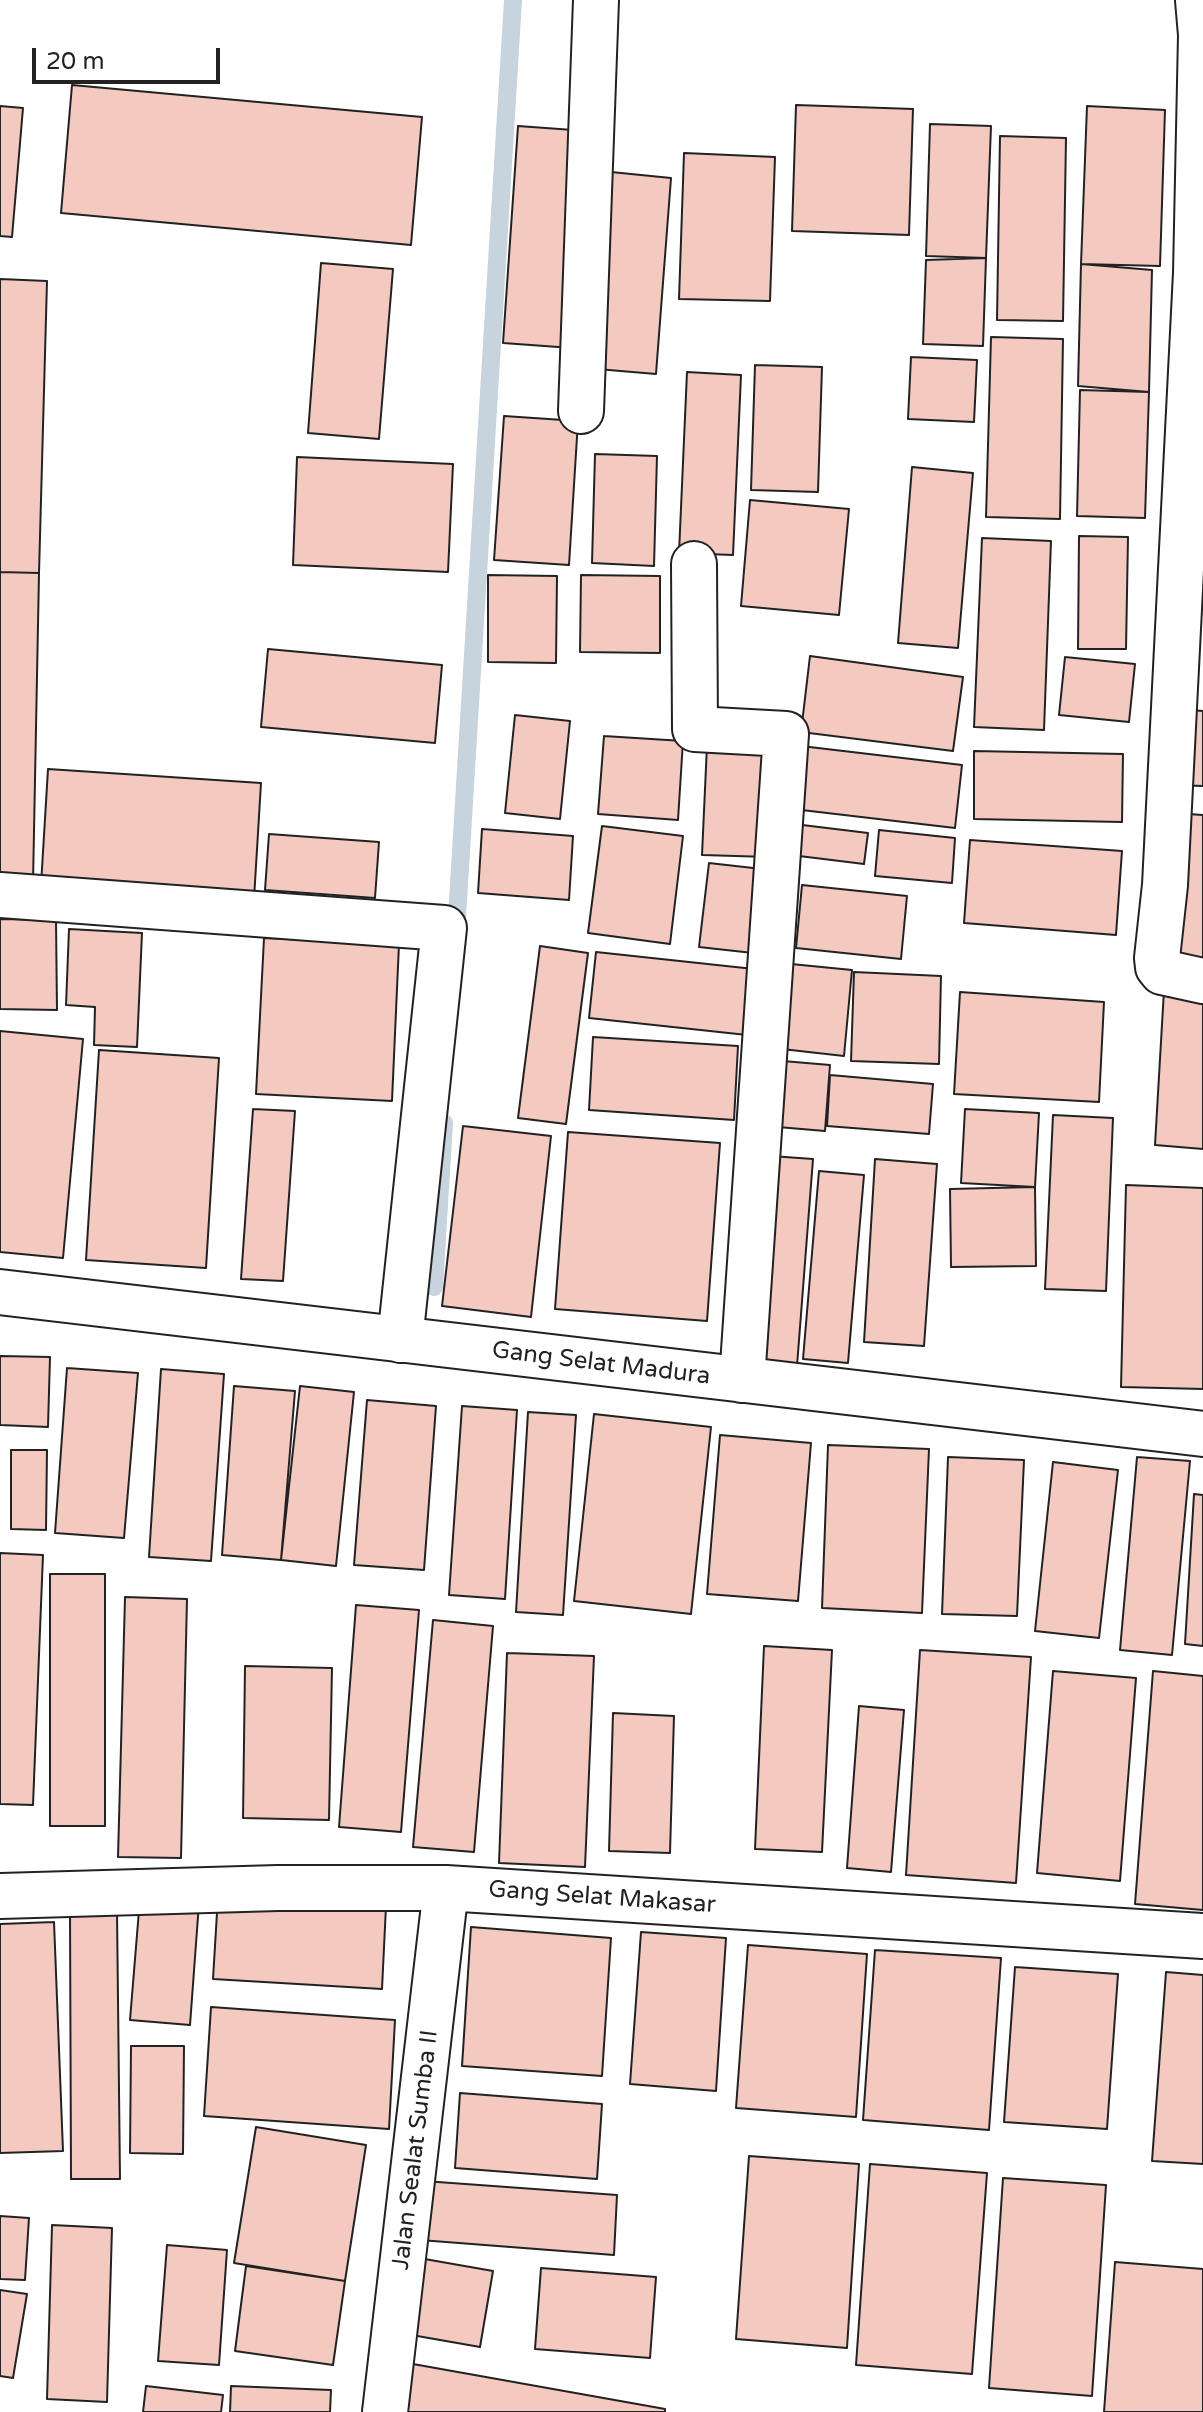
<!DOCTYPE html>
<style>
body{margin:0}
#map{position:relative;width:1203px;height:2412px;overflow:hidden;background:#fff;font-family:"Varela Round",sans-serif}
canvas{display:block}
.scale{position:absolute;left:32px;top:48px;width:188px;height:36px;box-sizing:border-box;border:4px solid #222;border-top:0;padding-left:10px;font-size:24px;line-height:28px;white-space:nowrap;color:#222;-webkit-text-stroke:6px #fff;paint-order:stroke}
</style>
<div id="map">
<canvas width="1203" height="2412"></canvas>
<div class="scale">20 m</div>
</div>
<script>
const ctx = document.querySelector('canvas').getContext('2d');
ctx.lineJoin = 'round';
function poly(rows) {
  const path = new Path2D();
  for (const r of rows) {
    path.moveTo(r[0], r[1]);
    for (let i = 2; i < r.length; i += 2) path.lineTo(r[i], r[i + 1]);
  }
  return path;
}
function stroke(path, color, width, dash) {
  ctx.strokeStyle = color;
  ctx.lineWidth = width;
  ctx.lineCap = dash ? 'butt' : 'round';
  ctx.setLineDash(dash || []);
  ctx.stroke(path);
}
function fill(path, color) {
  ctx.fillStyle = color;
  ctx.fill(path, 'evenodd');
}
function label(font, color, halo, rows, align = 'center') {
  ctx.font = font + ' "Varela Round",sans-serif';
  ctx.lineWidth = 6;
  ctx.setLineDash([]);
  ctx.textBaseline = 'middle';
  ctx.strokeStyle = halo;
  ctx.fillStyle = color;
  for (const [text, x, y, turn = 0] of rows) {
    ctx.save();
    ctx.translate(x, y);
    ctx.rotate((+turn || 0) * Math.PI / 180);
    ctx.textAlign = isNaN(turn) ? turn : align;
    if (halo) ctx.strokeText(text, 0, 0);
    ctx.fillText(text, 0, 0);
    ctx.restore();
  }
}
const stream = poly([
 [456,933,513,0],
 [434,1287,444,1123]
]);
const building = poly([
 [72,85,422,117,411,245,61,213,72,85],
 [796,105,913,109,909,235,792,231,796,105],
 [0,106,23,108,12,237,0,236,0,106],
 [1087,106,1165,110,1160,266,1081,264,1087,106],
 [930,124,991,126,986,258,926,256,930,124],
 [518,126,587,131,572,348,503,343,518,126],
 [1000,136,1066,138,1063,321,997,320,1000,136],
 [684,153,775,157,770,301,679,299,684,153],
 [601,171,671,178,656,374,585,368,601,171],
 [986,258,983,346,923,344,926,260,986,258],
 [321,263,393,269,379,439,308,433,321,263],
 [1081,264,1152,270,1149,392,1078,386,1081,264],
 [0,279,47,281,39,573,0,572,0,279],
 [991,337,1063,339,1060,519,986,517,991,337],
 [911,357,977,360,974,422,908,419,911,357],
 [755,365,822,367,818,492,751,490,755,365],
 [687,372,741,375,733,555,679,553,687,372],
 [1080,390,1149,392,1145,518,1077,516,1080,390],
 [504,416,578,421,569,565,494,560,504,416],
 [595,454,657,456,654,566,592,563,595,454],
 [297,457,453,464,448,572,293,565,297,457],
 [912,467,973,473,958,648,898,643,912,467],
 [750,500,849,509,839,615,741,606,750,500],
 [1079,536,1128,537,1126,649,1078,649,1079,536],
 [982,538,1051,541,1044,730,974,727,982,538],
 [0,572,39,573,33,883,0,882,0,572],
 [488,575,557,576,556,663,488,662,488,575],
 [581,575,660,576,660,653,580,652,581,575],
 [268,649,442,665,435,743,261,727,268,649],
 [810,656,963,677,953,751,801,732,810,656],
 [1065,657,1135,664,1129,722,1059,715,1065,657],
 [1178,709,1203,711,1203,786,1173,785,1178,709],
 [515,715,570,721,560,819,505,813,515,715],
 [604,736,683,741,678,820,598,814,604,736],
 [707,745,773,748,769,857,702,855,707,745],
 [801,746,962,765,955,828,793,809,801,746],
 [974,751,1123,754,1122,822,974,819,974,751],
 [48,769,261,783,254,899,41,885,48,769],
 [1173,813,1203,815,1203,971,1164,968,1173,813],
 [786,823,868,833,864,864,783,854,786,823],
 [602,826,683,836,670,944,588,933,602,826],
 [482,829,573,836,569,900,478,893,482,829],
 [879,830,955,838,952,883,875,876,879,830],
 [269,834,379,842,375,898,265,890,269,834],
 [970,840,1122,851,1116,935,964,923,970,840],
 [709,863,762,869,753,953,699,947,709,863],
 [802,885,907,896,901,959,796,948,802,885],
 [0,919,56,920,57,1010,0,1009,0,919],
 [69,929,142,933,137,1047,94,1045,95,1007,66,1005,69,929],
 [264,938,399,944,392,1101,256,1094,264,938],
 [540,946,588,953,566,1124,518,1118,540,946],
 [596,952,754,969,747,1035,589,1018,596,952],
 [781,963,852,970,844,1056,773,1048,781,963],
 [854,972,941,976,939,1064,851,1061,854,972],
 [1164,990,1203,992,1203,1149,1155,1145,1164,990],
 [960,992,1104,1002,1099,1102,954,1094,960,992],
 [0,1031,83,1039,63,1258,0,1252,0,1031],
 [593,1037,738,1046,734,1120,589,1110,593,1037],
 [99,1050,219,1058,206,1268,86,1260,99,1050],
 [771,1060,830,1065,825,1131,766,1126,771,1060],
 [830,1075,933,1084,929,1134,827,1126,830,1075],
 [253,1109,295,1111,283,1281,241,1279,253,1109],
 [965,1109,1039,1113,1035,1187,961,1183,965,1109],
 [1053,1115,1113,1118,1106,1291,1045,1289,1053,1115],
 [463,1126,551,1136,531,1317,442,1306,463,1126],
 [568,1132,720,1143,707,1321,555,1309,568,1132],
 [771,1156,813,1159,797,1366,755,1362,771,1156],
 [875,1159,937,1164,924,1346,864,1342,875,1159],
 [819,1171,864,1175,848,1363,803,1359,819,1171],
 [1126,1185,1203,1188,1203,1389,1121,1387,1126,1185],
 [1035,1187,1036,1266,951,1267,950,1189,1035,1187],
 [0,1356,50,1357,48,1427,0,1425,0,1356],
 [67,1368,138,1373,124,1538,55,1533,67,1368],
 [161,1369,224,1374,211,1561,149,1557,161,1369],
 [234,1386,295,1391,281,1560,222,1555,234,1386],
 [300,1386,354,1392,336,1566,281,1560,300,1386],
 [367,1400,436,1406,424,1570,354,1565,367,1400],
 [462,1406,517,1410,505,1599,449,1595,462,1406],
 [528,1412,576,1415,563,1615,516,1612,528,1412],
 [594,1414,711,1427,691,1614,574,1601,594,1414],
 [720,1435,811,1443,798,1601,707,1594,720,1435],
 [828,1445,929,1449,922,1613,822,1608,828,1445],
 [11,1450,47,1450,46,1530,11,1529,11,1450],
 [948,1457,1024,1460,1017,1616,942,1614,948,1457],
 [1137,1457,1190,1461,1172,1655,1120,1650,1137,1457],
 [1053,1462,1118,1470,1099,1638,1035,1631,1053,1462],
 [1194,1494,1203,1495,1203,1646,1185,1644,1194,1494],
 [0,1553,43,1555,33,1805,0,1804,0,1553],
 [50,1574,105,1574,105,1826,50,1826,50,1574],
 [125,1597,187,1599,181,1858,118,1857,125,1597],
 [356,1605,419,1610,401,1832,339,1827,356,1605],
 [433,1620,493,1626,474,1852,413,1847,433,1620],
 [764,1646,832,1650,822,1852,755,1849,764,1646],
 [920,1650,1031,1657,1016,1883,906,1875,920,1650],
 [507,1653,594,1656,585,1867,499,1863,507,1653],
 [245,1666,332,1668,329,1820,243,1818,245,1666],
 [1053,1671,1136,1678,1120,1881,1037,1873,1053,1671],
 [1153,1671,1203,1676,1203,1910,1135,1904,1153,1671],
 [859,1706,904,1710,891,1872,847,1868,859,1706],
 [613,1713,674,1716,670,1853,609,1851,613,1713],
 [218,1896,386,1906,382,1989,213,1979,218,1896],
 [140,1898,199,1903,190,2025,130,2020,140,1898],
 [70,1911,117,1911,120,2179,71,2179,70,1911],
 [54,1922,63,2151,0,2153,0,1924,54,1922],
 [471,1927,611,1938,602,2076,462,2066,471,1927],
 [641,1932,726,1938,716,2091,630,2084,641,1932],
 [748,1945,867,1954,856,2117,736,2108,748,1945],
 [875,1950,1001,1958,989,2130,863,2120,875,1950],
 [1015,1967,1118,1974,1107,2129,1004,2122,1015,1967],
 [1166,1972,1203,1975,1203,2164,1152,2161,1166,1972],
 [211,2007,395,2020,389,2129,204,2116,211,2007],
 [131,2046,184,2046,183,2154,130,2153,131,2046],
 [460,2093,602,2104,597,2179,455,2168,460,2093],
 [256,2127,366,2145,345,2281,234,2263,256,2127],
 [749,2156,859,2164,847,2348,736,2339,749,2156],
 [870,2164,987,2173,972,2374,856,2365,870,2164],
 [1003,2178,1106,2185,1092,2396,989,2388,1003,2178],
 [424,2181,617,2195,614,2255,420,2240,424,2181],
 [0,2216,29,2218,25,2280,0,2279,0,2216],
 [52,2225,112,2228,107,2402,47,2399,52,2225],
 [167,2245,227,2250,219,2365,158,2361,167,2245],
 [419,2258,493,2271,480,2347,406,2334,419,2258],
 [1115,2262,1203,2269,1203,2412,1104,2412,1115,2262],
 [246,2266,345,2281,333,2365,235,2351,246,2266],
 [541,2268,656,2277,650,2358,535,2349,541,2268],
 [0,2290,27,2294,13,2378,0,2376,0,2290],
 [413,2364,665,2409,665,2412,405,2412,413,2364],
 [146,2386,223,2395,221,2412,143,2412,146,2386],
 [231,2386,331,2390,330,2412,230,2412,231,2386]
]);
const minor = poly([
 [1198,0,1201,35,1196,273,1165,885,1157,958,1158,967,1162,972,1203,981],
 [581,411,596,0],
 [694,564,695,729,786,734,742,1380],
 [0,895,444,928,400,1340],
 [0,1292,1203,1434],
 [0,1896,278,1888,446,1888,1203,1936],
 [385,2412,446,1888]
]);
const streetNames = [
 ["Gang Selat Madura",601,1364,7],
 ["Gang Selat Makasar",602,1898,4],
 ["Jalan Sealat Sumba II",416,2150,-83]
];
stroke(stream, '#c7d3dd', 18);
fill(building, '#f3c9c0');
stroke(building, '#222', 2);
stroke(minor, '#222', 48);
stroke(minor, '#fff', 44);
label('24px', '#222', '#fff', streetNames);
</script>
